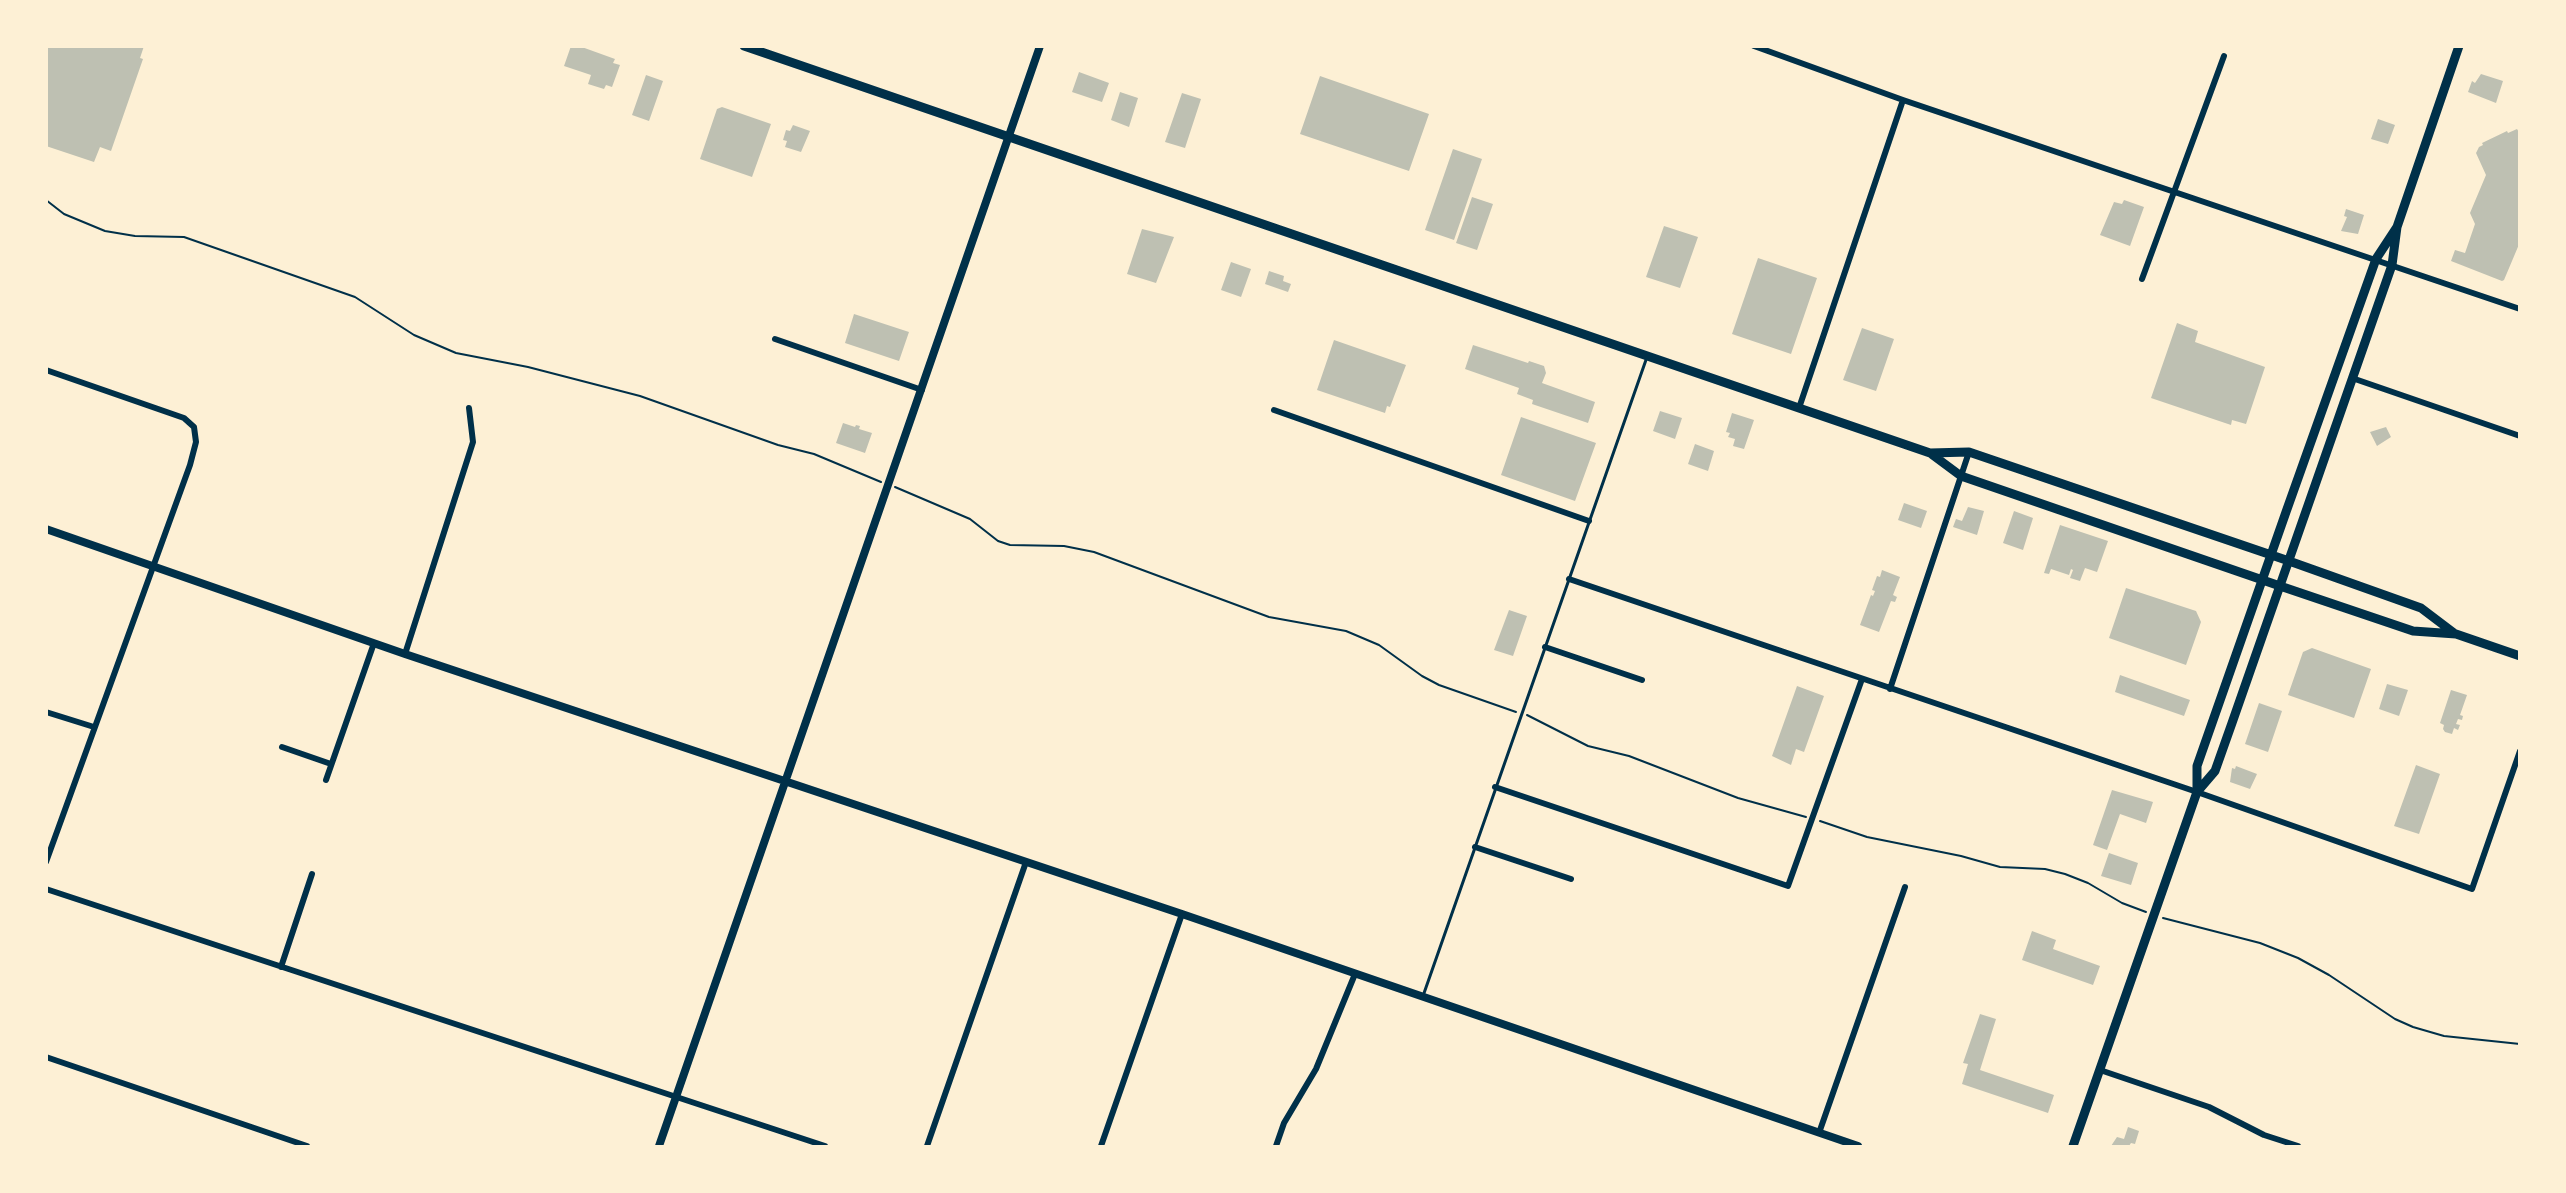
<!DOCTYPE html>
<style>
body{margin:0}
#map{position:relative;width:2566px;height:1193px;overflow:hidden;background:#fdf0d5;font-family:"Fira Sans",sans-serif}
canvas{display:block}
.frame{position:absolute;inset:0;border:48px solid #fdf0d5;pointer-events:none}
</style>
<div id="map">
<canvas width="2566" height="1193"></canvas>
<div class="frame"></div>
</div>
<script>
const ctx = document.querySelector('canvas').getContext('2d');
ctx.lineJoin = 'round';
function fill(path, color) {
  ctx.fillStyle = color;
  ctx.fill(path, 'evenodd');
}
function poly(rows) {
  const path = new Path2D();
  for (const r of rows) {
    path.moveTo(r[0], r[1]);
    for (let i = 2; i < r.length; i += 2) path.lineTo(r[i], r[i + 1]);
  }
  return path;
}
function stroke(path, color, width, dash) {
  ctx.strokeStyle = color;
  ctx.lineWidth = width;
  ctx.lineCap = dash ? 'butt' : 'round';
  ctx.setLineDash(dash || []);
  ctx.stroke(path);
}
const building = poly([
 [46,46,144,46,140,58,143,59,111,151,100,147,94,162,46,146],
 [571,46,579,46,615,59,613,63,620,65,612,87,606,85,604,89,588,84,591,75,564,66],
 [1079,72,1109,83,1102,102,1072,92],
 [2481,74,2503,81,2496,103,2468,92,2472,81,2475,83],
 [646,75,663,81,649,121,632,115],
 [1320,76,1429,114,1409,171,1300,134],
 [1120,92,1138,98,1129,127,1111,120],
 [1182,93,1201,99,1185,148,1165,142],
 [722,107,771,124,752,177,700,159,717,109],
 [2378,119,2395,125,2388,144,2371,139],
 [793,125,810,131,801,152,785,147,787,141,783,140,786,130,790,131],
 [2517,129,2520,134,2520,242,2504,280,2502,281,2451,261,2455,250,2465,253,2475,224,2470,213,2486,175,2476,153,2479,147,2483,145,2482,143,2507,131,2508,133],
 [1453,149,1482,159,1454,240,1425,230],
 [1472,197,1493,204,1477,250,1456,243],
 [2124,200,2144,207,2130,246,2100,235,2114,202,2122,204],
 [2346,209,2364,215,2358,234,2341,231,2347,217,2344,216],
 [1664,226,1698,237,1680,288,1646,277],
 [1142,229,1174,237,1156,283,1127,274],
 [1758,258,1817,278,1791,354,1732,334],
 [1231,262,1251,269,1241,297,1221,290],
 [1269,271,1284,276,1283,281,1291,284,1288,292,1265,284],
 [854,314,909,332,899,361,845,343],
 [2177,323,2198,331,2195,342,2265,367,2246,424,2232,420,2231,425,2151,398],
 [1862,328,1894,339,1876,391,1843,380],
 [1334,340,1406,365,1390,407,1387,406,1385,413,1317,390],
 [1473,345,1528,363,1529,361,1544,366,1546,373,1542,383,1595,402,1588,423,1532,404,1533,400,1517,394,1519,388,1465,369],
 [1660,411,1682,418,1675,439,1653,431],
 [1732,413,1754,420,1744,449,1733,446,1735,439,1728,437,1730,433,1726,432],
 [1521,417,1596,443,1575,501,1501,475],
 [843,423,855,427,856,425,860,426,859,429,872,433,865,453,836,443],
 [2386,427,2391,437,2377,446,2370,432],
 [1695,444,1714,451,1708,471,1688,464],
 [1904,503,1927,511,1921,528,1898,520],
 [1968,507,1984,511,1977,535,1953,527,1956,519,1962,521],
 [2014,511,2033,518,2023,550,2003,543],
 [2060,525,2108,541,2097,572,2085,568,2080,581,2070,578,2073,570,2071,569,2069,575,2051,569,2049,574,2044,573],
 [1882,570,1900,577,1893,595,1897,597,1895,602,1891,601,1879,632,1860,625,1871,595,1873,596,1875,591,1872,590,1877,576,1880,577],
 [2126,588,2196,611,2201,622,2186,665,2109,638],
 [1509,610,1527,616,1513,656,1494,650],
 [2312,648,2371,669,2354,718,2288,695,2303,652],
 [2120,675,2190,700,2184,716,2115,692],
 [2387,684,2408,690,2399,716,2379,709],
 [1797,686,1824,696,1804,752,1796,749,1791,765,1772,756],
 [2451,690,2467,695,2460,715,2463,716,2462,720,2458,719,2456,724,2460,725,2458,730,2454,728,2452,734,2445,732,2443,729,2444,725,2440,723],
 [2259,703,2282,711,2268,752,2245,744],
 [2416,765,2440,774,2419,834,2394,826],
 [2236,766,2257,774,2250,789,2230,782,2232,768,2235,769],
 [2112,790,2153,802,2146,823,2120,814,2107,850,2093,845],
 [2109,853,2138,863,2131,885,2101,876],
 [2032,931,2056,940,2053,949,2100,966,2093,985,2022,960],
 [1980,1014,1996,1019,1980,1070,2054,1095,2048,1113,1962,1084,1968,1064,1963,1063],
 [2128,1127,2139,1131,2135,1144,2131,1143,2129,1146,2111,1146,2117,1137,2124,1139]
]);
const path = poly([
 [46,200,64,214,105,231,135,236,184,237,355,297,414,335,456,353,528,367,640,396,778,445,814,454,881,482],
 [895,487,970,519,998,541,1010,545,1064,546,1094,552,1269,617,1346,631,1379,645,1422,676,1439,685,1516,712],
 [1527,715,1588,746,1629,756,1738,798,1806,817],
 [1820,821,1867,837,1961,856,2000,867,2045,869,2065,874,2088,883,2122,903,2146,912],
 [2163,918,2260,943,2298,958,2329,975,2395,1019,2413,1027,2444,1036,2520,1044]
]);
const service = poly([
 [1423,996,1647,357]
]);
const minor = poly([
 [1754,46,1903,100,2520,309],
 [2142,279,2224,56],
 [775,339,922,390],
 [46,370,184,418,194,427,196,442,190,465,46,862],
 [2352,378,2520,436],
 [1799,408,1903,100],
 [1274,410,1589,521],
 [1569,579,2197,792,2472,889,2520,751],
 [1545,647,1642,680],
 [405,654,473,442,469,408],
 [1890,689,1969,452],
 [46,712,94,727],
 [282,747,331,764],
 [326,780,374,643],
 [1495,787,1788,886,1862,679],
 [1475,847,1571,879],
 [46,889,825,1146],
 [281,967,312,874],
 [46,1057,307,1146],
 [2100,1070,2209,1107,2264,1135,2298,1146],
 [1819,1133,1905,887],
 [927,1146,1026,862],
 [1101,1146,1182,914],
 [1276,1146,1284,1123,1316,1069,1355,974]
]);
const tertiary = poly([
 [46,529,405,654,1182,914,1858,1146],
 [659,1146,1040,46]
]);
const primary = poly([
 [744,46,1930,453,1961,476,2280,586,2413,631,2456,634,2520,656],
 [1930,453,1969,452,2289,561,2421,608,2454,633],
 [2197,792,2215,771,2232,723,2392,265,2397,227,2459,46],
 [2073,1146,2197,792,2197,766,2286,512,2376,259,2397,227]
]);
fill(building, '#bec0b2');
stroke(path, '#003049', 2);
stroke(service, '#003049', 3);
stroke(minor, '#003049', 6);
stroke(tertiary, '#003049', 8);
stroke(primary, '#003049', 9);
</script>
